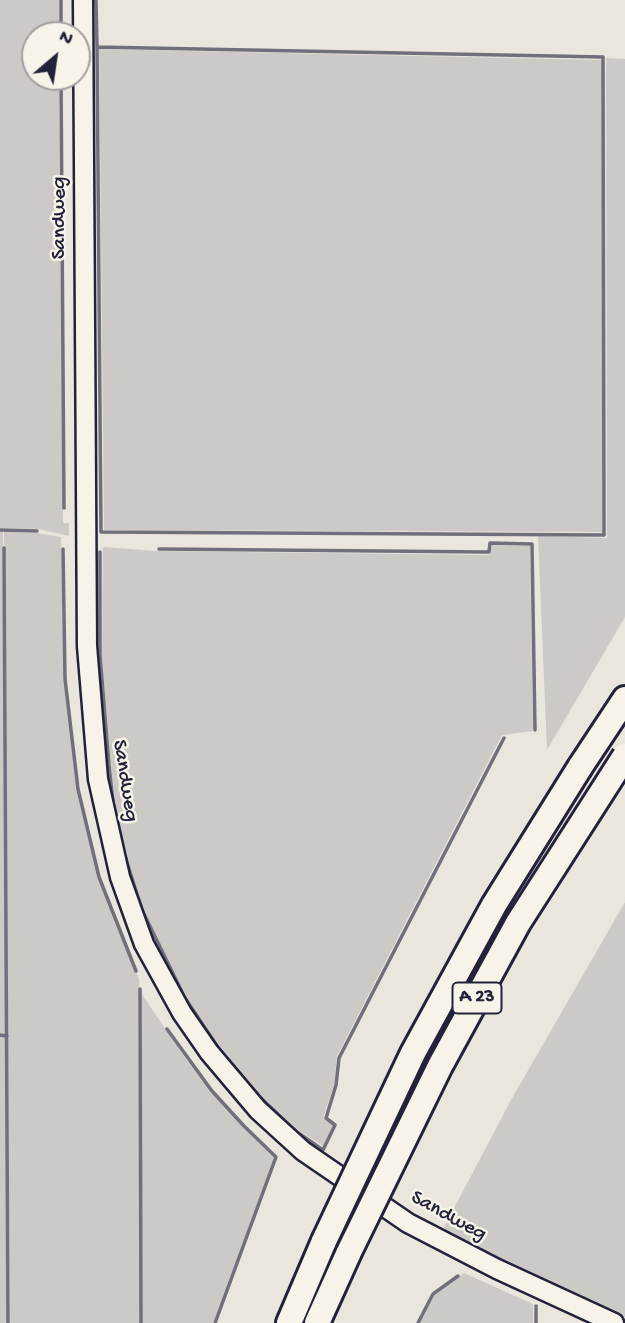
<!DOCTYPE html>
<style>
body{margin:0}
#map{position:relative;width:625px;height:1323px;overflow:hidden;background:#eae6de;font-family:"Gochi Hand",sans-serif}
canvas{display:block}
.north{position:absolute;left:21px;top:21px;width:70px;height:70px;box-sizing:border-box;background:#f7f3e8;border:2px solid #a29fa3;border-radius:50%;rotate:29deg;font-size:19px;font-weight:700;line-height:28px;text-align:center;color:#22223b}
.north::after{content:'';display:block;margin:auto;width:24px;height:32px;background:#22223b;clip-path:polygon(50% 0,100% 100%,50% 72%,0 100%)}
</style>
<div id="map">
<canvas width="625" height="1323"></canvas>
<div class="north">N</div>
</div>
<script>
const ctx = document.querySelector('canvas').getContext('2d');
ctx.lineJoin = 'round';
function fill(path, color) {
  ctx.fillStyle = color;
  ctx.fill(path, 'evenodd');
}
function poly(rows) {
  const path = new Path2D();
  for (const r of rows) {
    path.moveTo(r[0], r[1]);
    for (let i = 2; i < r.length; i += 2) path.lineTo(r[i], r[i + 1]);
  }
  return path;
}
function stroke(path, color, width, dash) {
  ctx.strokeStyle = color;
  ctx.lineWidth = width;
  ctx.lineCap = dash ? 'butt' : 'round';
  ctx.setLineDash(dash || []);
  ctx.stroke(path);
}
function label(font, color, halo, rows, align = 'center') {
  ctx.font = font + ' "Gochi Hand",sans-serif';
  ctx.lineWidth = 5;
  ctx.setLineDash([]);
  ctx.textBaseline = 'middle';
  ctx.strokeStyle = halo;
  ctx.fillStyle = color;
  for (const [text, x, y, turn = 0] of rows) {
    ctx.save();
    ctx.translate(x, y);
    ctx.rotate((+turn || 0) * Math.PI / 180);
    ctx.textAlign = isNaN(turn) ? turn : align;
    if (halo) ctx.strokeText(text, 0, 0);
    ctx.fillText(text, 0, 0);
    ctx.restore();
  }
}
const green = poly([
 [0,0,59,0,59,35,35,35,35,77,59,77,63,523,69,523,69,536,38,529,0,528],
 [99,49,602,60,602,532,104,530],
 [606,58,625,59,625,617,547,750,538,536,607,538],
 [0,532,3,532,6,1034,0,1033],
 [4,532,37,533,61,537,64,678,77,789,98,877,139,979,141,1323,10,1323],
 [492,545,530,546,533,731,502,735,337,1056,334,1084,323,1118,333,1125,323,1146,298,1130,260,1094,222,1049,187,998,143,909,119,833,111,765,102,656,103,547,156,551,490,555],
 [625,902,625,1317,441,1233,511,1100],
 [141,993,186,1059,211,1091,242,1126,275,1157,213,1323,142,1323],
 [0,1036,6,1037,7,1323,0,1323],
 [464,1273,533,1304,533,1323,420,1323,434,1296]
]);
const stream = poly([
 [61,0,61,35],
 [96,0,97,47],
 [97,47,603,57,604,535,101,532,97,47],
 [61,77,64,508],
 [0,530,37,531],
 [4,548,8,1323],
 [63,549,65,679,78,789,99,877,136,971],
 [159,549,489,552,490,543,532,544,535,730],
 [100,552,100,655,109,765,115,819],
 [123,850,142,910,185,998,220,1050,259,1096,297,1132,323,1150,335,1125,326,1118,336,1085,339,1058,504,738],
 [140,989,141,1323],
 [167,1029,212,1091,244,1126,276,1157,215,1323],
 [0,1035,7,1036],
 [536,1306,536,1323],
 [418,1323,433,1294,458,1276]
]);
const minor = poly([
 [83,0,87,646,98,779,120,877,144,944,182,1013,209,1052,258,1110,303,1151,408,1223,497,1269,614,1323]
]);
const highway = poly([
 [580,767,625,699],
 [289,1323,324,1241],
 [317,1323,349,1252]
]);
const highwayBridge = poly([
 [324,1241,413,1053,494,905,580,767],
 [349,1252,440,1066,518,923,625,756]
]);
const shields = [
 [477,998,49]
];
const shieldNames = [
 ["A 23",477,998]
];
const streetNames = [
 ["Sandweg",61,218,-90],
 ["Sandweg",124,781,81],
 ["Sandweg",448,1217,29]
];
fill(green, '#cdc9c6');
stroke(stream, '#716f7b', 3.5);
stroke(minor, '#22223b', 23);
stroke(highway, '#22223b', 30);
stroke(minor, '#f7f3e8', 18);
stroke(highway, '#f7f3e8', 24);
stroke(highwayBridge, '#22223b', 30, []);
stroke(highwayBridge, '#f7f3e8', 24);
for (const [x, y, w] of shields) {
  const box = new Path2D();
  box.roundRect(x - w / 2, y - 15.5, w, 31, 5);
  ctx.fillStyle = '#f7f3e8';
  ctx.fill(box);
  stroke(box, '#22223b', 2);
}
label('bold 19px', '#22223b', null, shieldNames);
label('21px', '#22223b', '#f7f3e8', streetNames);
</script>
